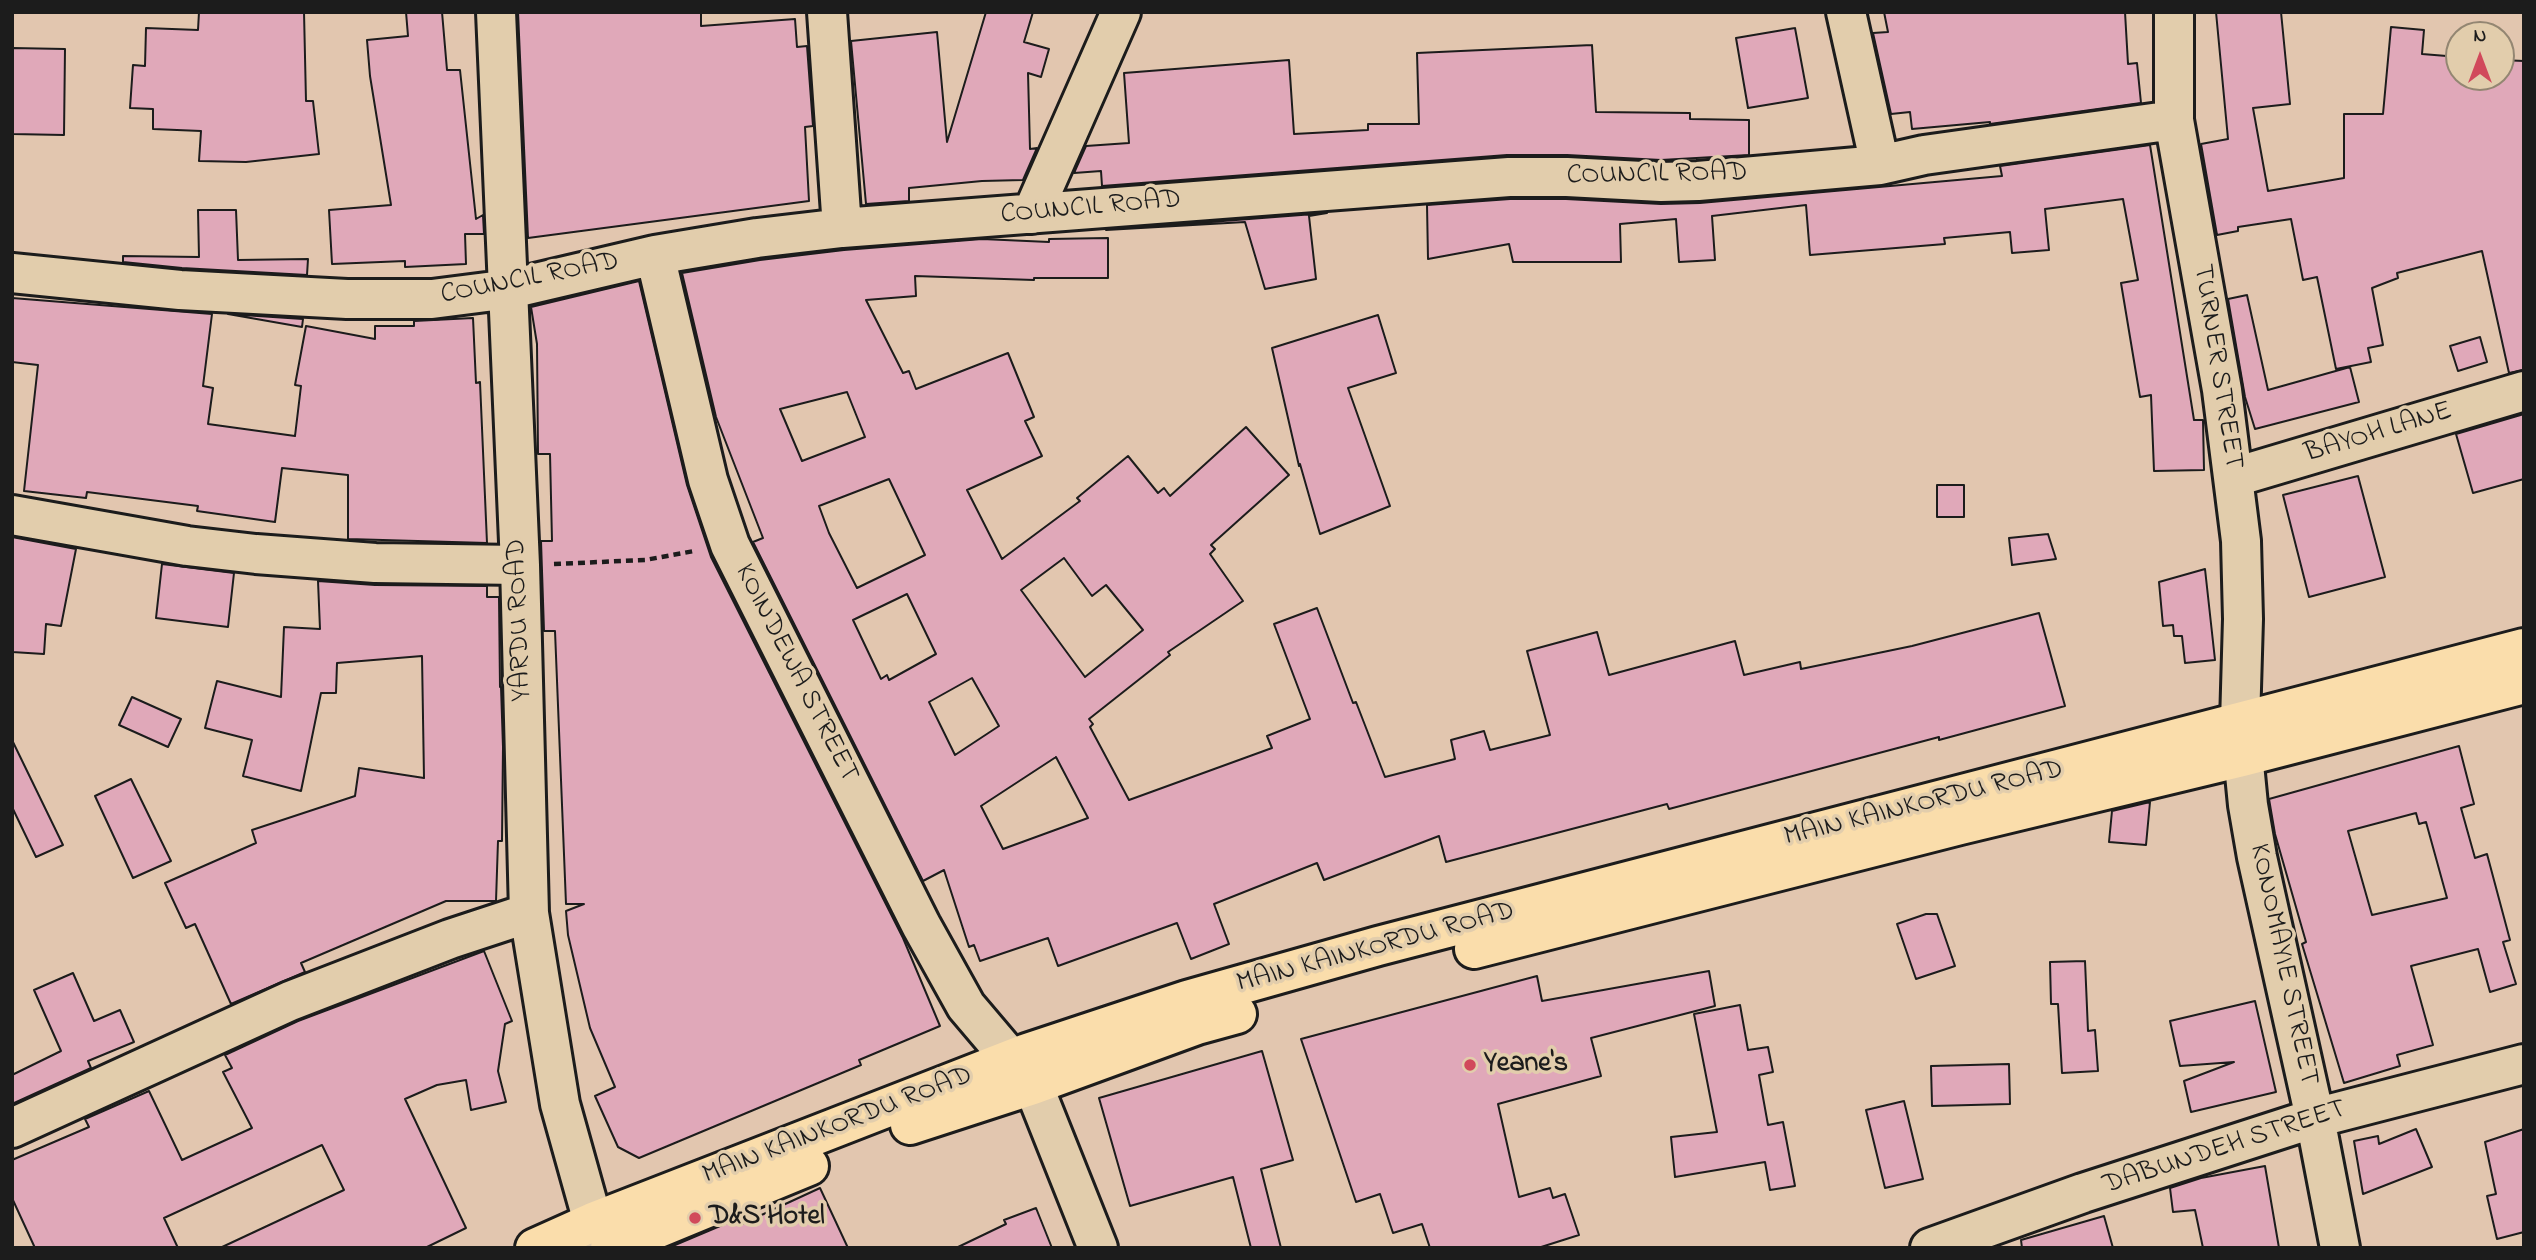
<!DOCTYPE html>
<style>
body{margin:0}
#map{position:relative;width:2536px;height:1260px;overflow:hidden;background:#e2c6af;font-family:"Indie Flower",sans-serif}
canvas{display:block}
.frame{position:absolute;inset:0;border:14px solid #1c1c1c;pointer-events:none}
.north{position:absolute;left:2445px;top:21px;width:70px;height:70px;box-sizing:border-box;background:#e2cdac;border:2px solid #938672;border-radius:50%;rotate:0deg;font-size:19px;font-weight:700;line-height:28px;text-align:center;color:#1c1c1c}
.north::after{content:'';display:block;margin:auto;width:24px;height:32px;background:#d1495b;clip-path:polygon(50% 0,100% 100%,50% 72%,0 100%)}
</style>
<div id="map">
<canvas width="2536" height="1260"></canvas>
<div class="frame"></div>
<div class="north">N</div>
</div>
<script>
const ctx = document.querySelector('canvas').getContext('2d');
ctx.lineJoin = 'round';
function fill(path, color) {
  ctx.fillStyle = color;
  ctx.fill(path, 'evenodd');
}
function poly(rows) {
  const path = new Path2D();
  for (const r of rows) {
    path.moveTo(r[0], r[1]);
    for (let i = 2; i < r.length; i += 2) path.lineTo(r[i], r[i + 1]);
  }
  return path;
}
function stroke(path, color, width, dash) {
  ctx.strokeStyle = color;
  ctx.lineWidth = width;
  ctx.lineCap = dash ? 'butt' : 'round';
  ctx.setLineDash(dash || []);
  ctx.stroke(path);
}
function label(font, color, halo, rows, align = 'center') {
  ctx.font = font + ' "Indie Flower",sans-serif';
  ctx.lineWidth = 7;
  ctx.setLineDash([]);
  ctx.textBaseline = 'middle';
  ctx.strokeStyle = halo;
  ctx.fillStyle = color;
  for (const [text, x, y, turn = 0] of rows) {
    ctx.save();
    ctx.translate(x, y);
    ctx.rotate((+turn || 0) * Math.PI / 180);
    ctx.textAlign = isNaN(turn) ? turn : align;
    if (halo) ctx.strokeText(text, 0, 0);
    ctx.fillText(text, 0, 0);
    ctx.restore();
  }
}
const building = poly([
 [199,12,304,12,306,101,313,101,319,154,246,162,199,161,201,131,153,129,153,109,130,108,133,65,145,66,146,28,198,30,199,12],
 [406,12,442,12,447,70,460,70,476,219,483,215,484,234,465,234,466,264,405,267,405,261,332,264,329,210,391,205,370,76,367,40,408,36,406,12],
 [518,12,701,12,701,26,795,19,797,47,807,46,813,126,805,127,809,201,528,238,518,12],
 [986,12,1033,12,1024,42,1049,49,1041,77,1028,73,1030,149,1037,148,1023,180,982,181,909,188,909,201,866,204,851,41,937,32,947,142,986,12],
 [1884,12,2125,12,2128,64,2137,63,2141,103,1990,124,1990,122,1912,129,1910,112,1891,114,1873,33,1888,32,1884,12],
 [2216,12,2281,12,2290,104,2253,108,2268,191,2344,178,2344,114,2383,114,2391,27,2424,30,2422,54,2459,57,2459,77,2501,77,2501,60,2524,61,2524,370,2509,373,2482,251,2397,273,2398,278,2372,288,2383,345,2368,348,2371,362,2336,369,2317,277,2303,280,2291,219,2238,227,2238,231,2217,235,2201,144,2228,139,2216,12],
 [1795,28,1808,98,1748,108,1736,38,1795,28],
 [1592,45,1596,112,1690,113,1690,119,1749,120,1749,155,1661,160,1567,155,1507,155,1102,186,1101,171,1074,173,1086,146,1129,143,1124,73,1289,60,1294,134,1368,130,1368,124,1419,124,1417,53,1592,45],
 [12,48,65,49,64,135,12,134,12,48],
 [2150,145,2194,420,2203,420,2204,470,2154,471,2151,395,2140,397,2121,283,2138,280,2123,199,2045,209,2049,250,2012,253,2010,232,1944,238,1945,244,1810,255,1806,205,1712,216,1715,260,1679,262,1676,219,1620,224,1621,262,1513,262,1509,244,1428,259,1427,205,1510,199,1566,199,1661,204,1700,203,2002,176,2000,166,2150,145],
 [198,210,236,210,238,260,308,259,307,275,182,268,123,262,123,256,199,257,198,210],
 [1327,213,1309,216,1316,279,1265,289,1245,222,1106,230,1327,213],
 [1108,238,1108,278,1034,278,1034,280,915,276,916,296,866,300,903,373,909,371,916,389,1008,353,1034,417,1025,421,1042,456,967,490,1002,559,1080,501,1077,498,1128,456,1158,493,1164,488,1170,496,1246,427,1289,475,1211,545,1215,549,1210,554,1243,601,1168,652,1170,655,1089,719,1093,724,1090,727,1129,800,1272,748,1267,736,1310,719,1274,624,1317,608,1353,703,1356,702,1385,777,1455,759,1451,740,1484,731,1490,750,1550,735,1527,651,1597,632,1609,675,1735,641,1744,675,1800,662,1801,669,1912,646,2039,613,2065,706,1939,740,1939,737,1669,809,1667,804,1446,862,1439,836,1324,880,1317,863,1214,904,1229,944,1191,959,1177,923,1058,966,1048,938,980,961,974,945,969,947,944,870,923,881,753,542,763,538,716,417,682,273,760,260,844,250,982,239,1049,242,1049,239,1108,238],
 [847,392,865,437,802,461,780,409,847,392],
 [889,479,925,555,857,588,829,533,819,506,889,479],
 [1064,558,1092,596,1106,585,1143,630,1085,677,1021,590,1064,558],
 [907,594,936,654,889,680,887,675,881,679,853,620,907,594],
 [972,678,999,726,955,755,929,702,972,678],
 [1056,757,1088,818,1003,849,981,806,1056,757],
 [639,281,687,485,711,557,903,938,940,1026,859,1060,861,1065,639,1158,618,1147,595,1096,615,1087,590,1028,568,935,566,911,584,904,566,904,555,631,544,631,541,541,552,541,550,454,538,454,537,344,531,307,639,281],
 [2247,295,2268,390,2350,367,2359,402,2255,429,2245,397,2228,299,2247,295],
 [12,298,212,314,203,386,213,388,208,424,295,436,301,386,295,385,306,326,375,339,375,326,414,326,414,321,473,318,476,383,480,382,487,543,348,539,348,475,282,468,275,522,197,511,198,506,87,492,86,498,24,491,38,365,12,362,12,298],
 [228,314,303,319,302,327,228,314],
 [1378,315,1396,373,1348,388,1390,506,1320,534,1300,464,1299,466,1272,348,1378,315],
 [2480,337,2487,362,2458,371,2450,346,2480,337],
 [2524,414,2524,479,2473,493,2456,434,2524,414],
 [2358,476,2385,577,2309,597,2283,495,2358,476],
 [1937,485,1964,485,1964,517,1937,517,1937,485],
 [2048,534,2056,559,2012,565,2009,538,2048,534],
 [12,537,76,549,61,626,46,624,44,654,12,652,12,537],
 [162,564,234,573,228,627,156,618,162,564],
 [2205,569,2215,660,2185,663,2182,636,2174,636,2173,625,2163,626,2159,582,2205,569],
 [318,581,375,585,487,586,487,597,499,597,500,687,501,687,503,747,502,841,498,841,496,901,446,901,301,963,305,972,231,1004,195,924,186,928,165,883,256,843,252,830,355,796,359,768,424,778,422,656,337,663,336,693,321,693,301,791,243,776,252,740,205,728,217,681,281,697,284,627,320,629,318,581],
 [132,697,181,719,168,747,119,725,132,697],
 [12,740,63,845,36,857,12,807,12,740],
 [2459,746,2474,804,2461,808,2475,858,2487,854,2510,940,2503,942,2516,984,2490,992,2478,949,2411,966,2433,1045,2397,1055,2400,1066,2344,1083,2302,944,2306,942,2275,834,2269,799,2459,746],
 [2416,813,2419,824,2426,822,2447,898,2372,915,2348,831,2416,813],
 [131,779,171,861,133,878,95,796,131,779],
 [2150,802,2146,845,2109,842,2112,811,2150,802],
 [1926,914,1937,914,1955,966,1916,979,1897,924,1926,914],
 [484,951,512,1021,505,1024,498,1071,506,1102,471,1110,466,1080,437,1085,405,1099,466,1228,425,1248,220,1248,344,1190,322,1145,164,1218,178,1248,35,1248,12,1198,12,1160,89,1127,85,1119,149,1091,182,1160,252,1128,223,1072,232,1068,225,1055,298,1021,484,951],
 [2085,961,2088,1031,2095,1030,2098,1071,2062,1073,2058,1004,2051,1004,2050,962,2085,961],
 [1709,971,1715,1006,1591,1038,1601,1076,1498,1104,1519,1197,1550,1188,1553,1198,1565,1194,1579,1235,1538,1248,1430,1248,1422,1224,1393,1233,1380,1194,1356,1202,1301,1039,1537,976,1542,1001,1709,971],
 [73,973,94,1021,120,1010,134,1042,88,1061,91,1068,12,1104,12,1075,61,1051,34,990,73,973],
 [2255,1001,2276,1092,2191,1112,2184,1081,2234,1062,2180,1066,2170,1021,2255,1001],
 [1740,1005,1748,1050,1768,1047,1773,1072,1759,1075,1768,1125,1783,1122,1795,1186,1770,1190,1765,1162,1675,1177,1671,1137,1717,1132,1694,1014,1740,1005],
 [1262,1051,1293,1160,1261,1169,1281,1248,1251,1248,1233,1177,1130,1206,1099,1098,1262,1051],
 [2009,1064,2010,1104,1932,1106,1931,1066,2009,1064],
 [1904,1101,1923,1179,1885,1188,1866,1110,1904,1101],
 [2416,1129,2432,1167,2363,1194,2354,1141,2378,1136,2379,1144,2416,1129],
 [2524,1129,2524,1232,2497,1239,2487,1196,2496,1194,2485,1142,2524,1129],
 [2265,1166,2279,1248,2203,1248,2195,1210,2173,1212,2170,1188,2201,1178,2265,1166],
 [820,1188,848,1248,668,1248,739,1218,742,1224,820,1188],
 [1036,1208,1052,1248,956,1248,1006,1224,1004,1220,1036,1208],
 [2104,1216,2113,1248,2022,1248,2021,1240,2104,1216]
]);
const path = poly([
 [554,564,645,560,694,551]
]);
const street = poly([
 [496,12,520,565,529,913,560,1104,593,1222,598,1248],
 [827,12,842,228],
 [1846,12,1880,165],
 [2174,12,2174,120,2222,390,2241,541,2243,619,2240,723,2248,805,2257,857,2315,1118,2340,1248],
 [1032,214,1121,12],
 [655,255,708,480,730,545,921,925,966,1006,1033,1085,1098,1248],
 [12,273,180,290,347,299,432,299,510,289,655,255,757,238,842,228,1509,177,1567,177,1661,182,1698,181,1880,165,1924,155,2174,120],
 [2235,477,2524,391],
 [12,515,187,546,256,554,375,563,520,565],
 [12,1128,290,1001,450,939,529,913],
 [1930,1248,2083,1193,2315,1118,2524,1064]
]);
const primary = poly([
 [1474,949,1960,825,2242,757,2524,684],
 [910,1125,1033,1085,1197,1025,1237,1014],
 [535,1248,593,1222,1027,1053,1187,1000,1378,946,2524,648],
 [610,1248,809,1166]
]);
const markers = [
 [1470,1065,7,"#d1495b"],
 [695,1218,7,"#d1495b"]
];
const streetNames = [
 ["COUNCIL ROAD",1657,176,-1],
 ["COUNCIL ROAD",1091,209,-5],
 ["COUNCIL ROAD",530,280,-11],
 ["TURNER STREET",2216,367,81],
 ["BAYOH LANE",2379,434,-17],
 ["YARDU ROAD",521,620,-92],
 ["KOINDEWA STREET",795,674,63],
 ["MAIN KAINKORDU ROAD",1924,805,-14],
 ["MAIN KAINKORDU ROAD",1376,949,-15],
 ["KONOMAYIE STREET",2282,965,78],
 ["MAIN KAINKORDU ROAD",838,1127,-21],
 ["DABUNDEH STREET",2225,1149,-18]
];
const poiNames = [
 ["Yeane's",1484,1065],
 ["D&S Hotel",709,1218]
];
fill(building, '#e0a8b9');
stroke(building, '#1c1c1c', 2);
stroke(street, '#1c1c1c', 44);
stroke(primary, '#1c1c1c', 44);
stroke(path, '#1c1c1c', 4.5, [7, 5]);
stroke(street, '#e2cdac', 38);
stroke(primary, '#faddab', 38);
for (const [x, y, r, color] of markers) {
  const dot = new Path2D();
  dot.arc(x, y, r, 0, 2 * Math.PI);
  ctx.fillStyle = color;
  ctx.fill(dot);
  stroke(dot, '#e2cdac', 2.5);
}
label('28px', '#1c1c1c', '#e2cdac', streetNames);
label('bold 28px', '#1c1c1c', '#e2cdac', poiNames, 'left');
</script>
